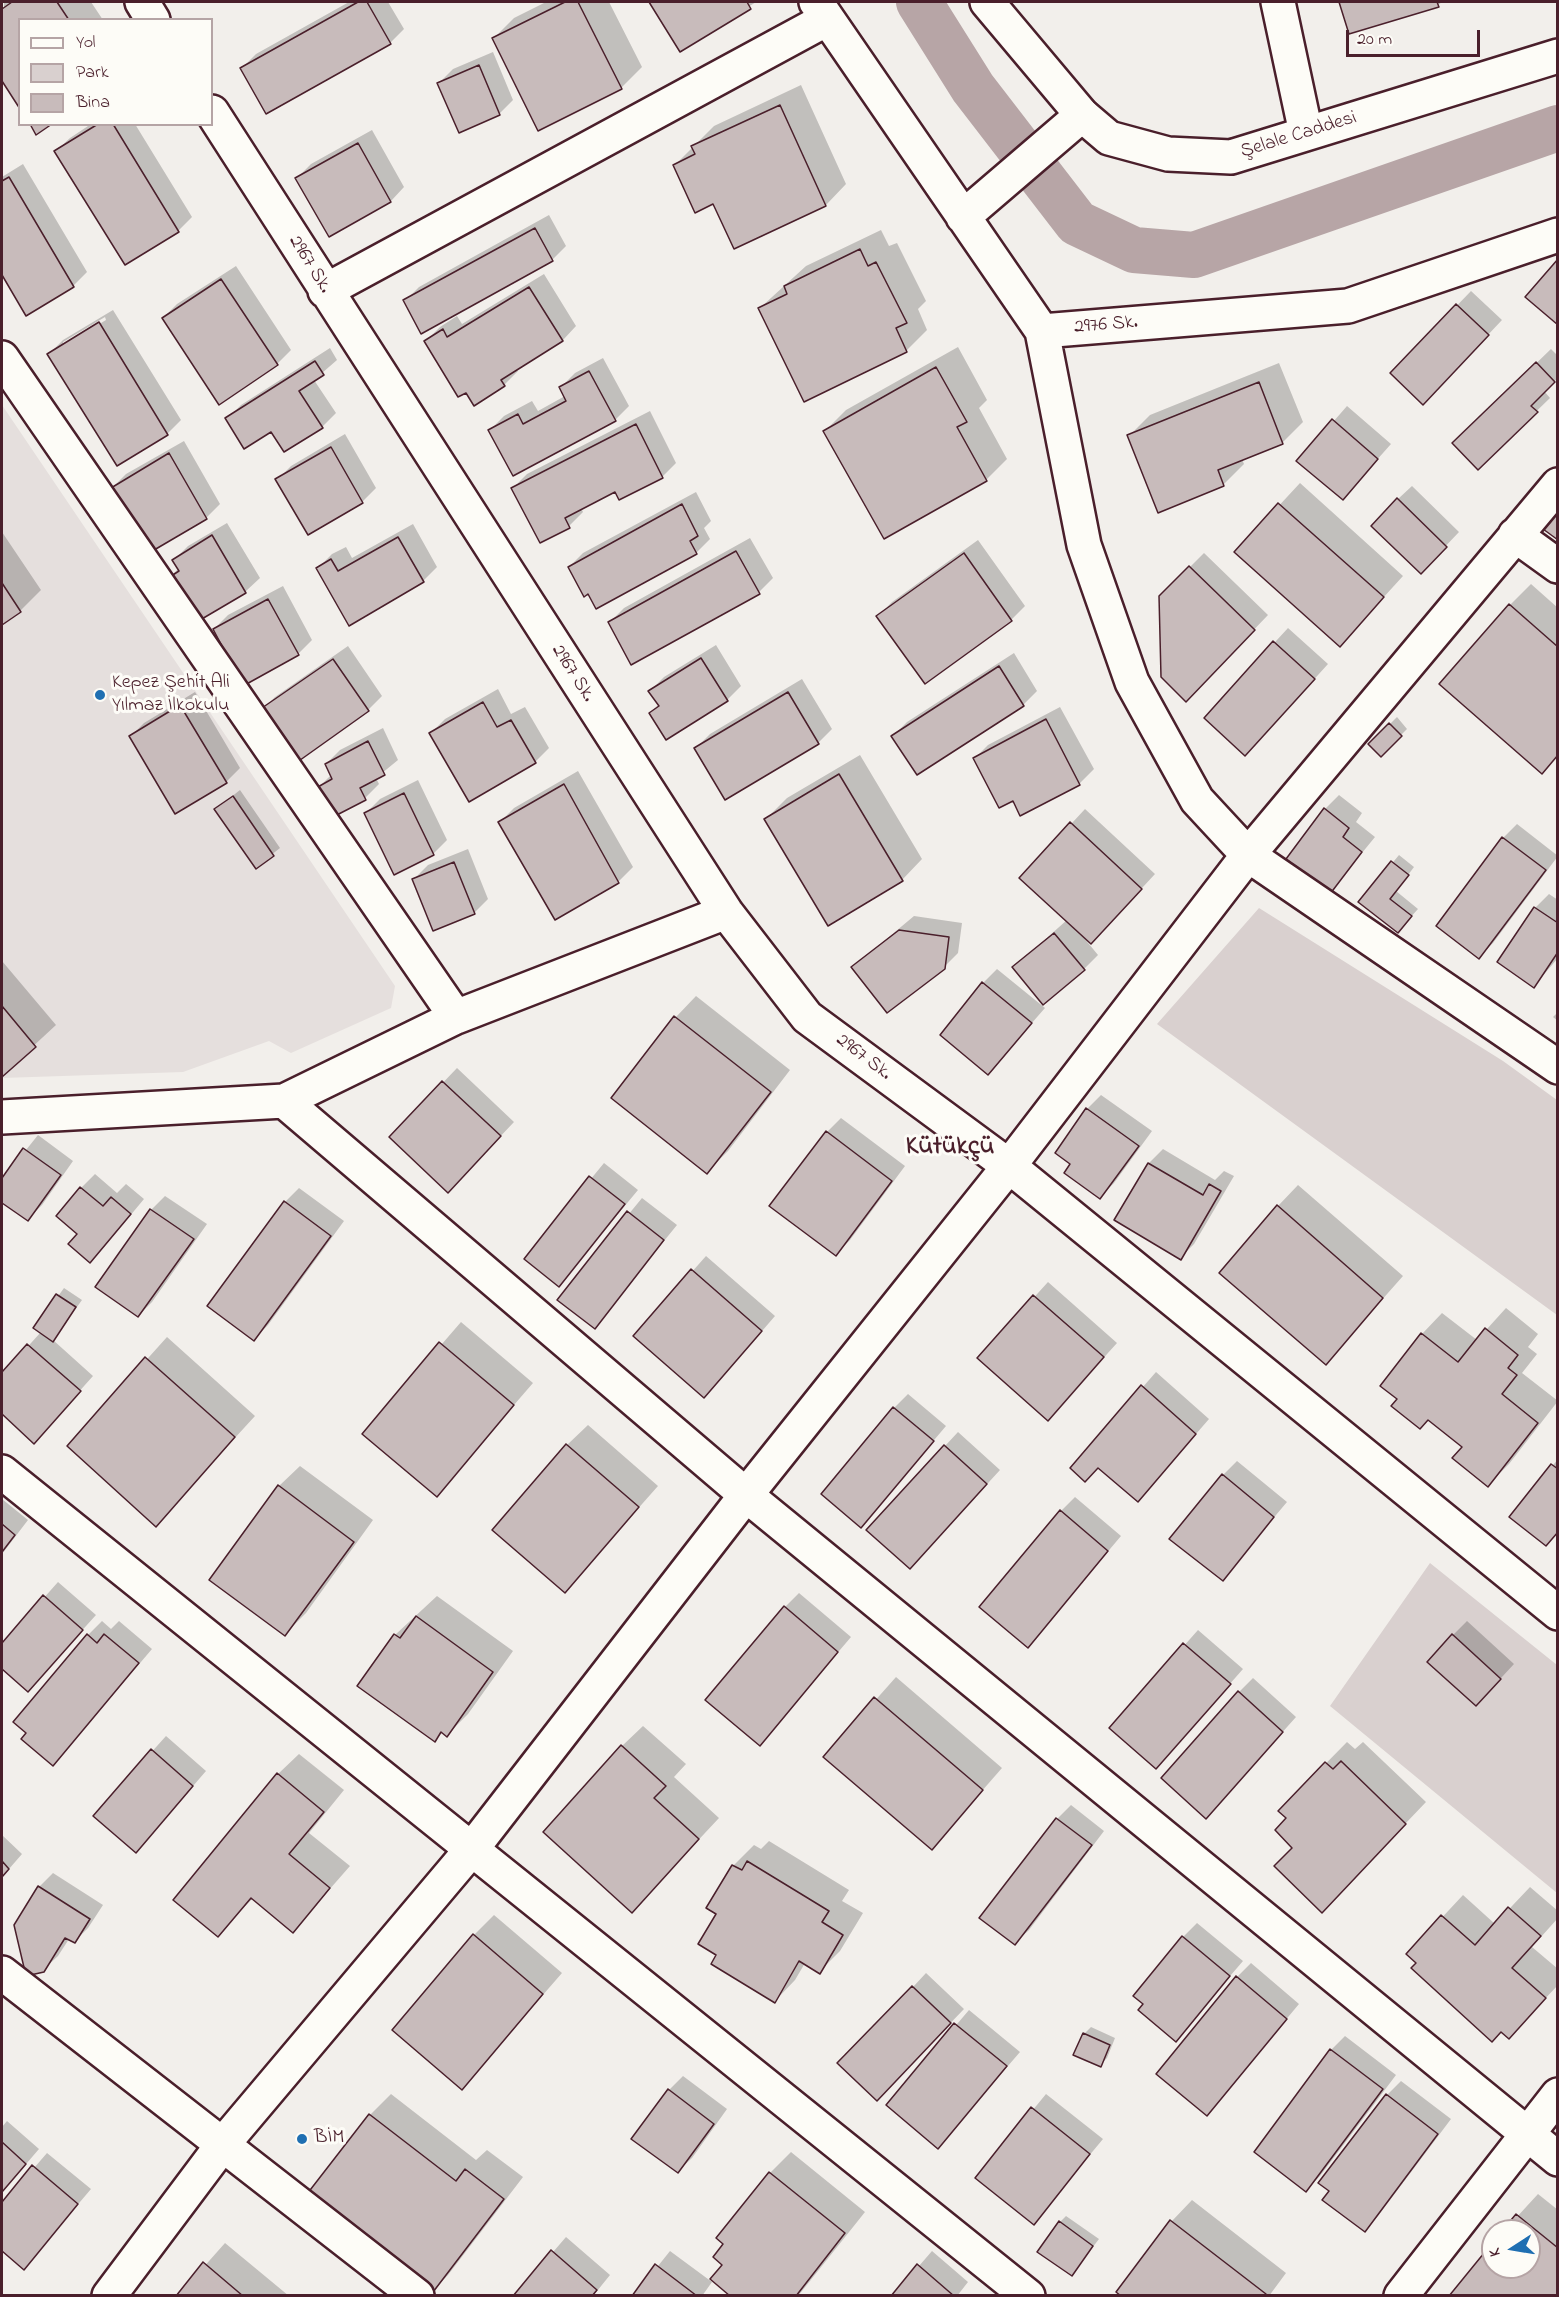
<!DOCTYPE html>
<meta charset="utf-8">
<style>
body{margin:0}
#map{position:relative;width:1559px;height:2297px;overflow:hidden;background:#f2efeb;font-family:"Indie Flower",sans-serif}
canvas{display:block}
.frame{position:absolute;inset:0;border:3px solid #4a1f2b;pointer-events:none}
.legend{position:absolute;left:18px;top:18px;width:195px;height:108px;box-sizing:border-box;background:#fdfcf7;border:2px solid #b5a4a5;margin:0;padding:8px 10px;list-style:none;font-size:18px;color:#4a1f2b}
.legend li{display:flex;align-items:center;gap:12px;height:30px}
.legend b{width:30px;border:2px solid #b5a4a5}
.north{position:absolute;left:1481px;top:2219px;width:60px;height:60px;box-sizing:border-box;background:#fdfcf7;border:2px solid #b5a4a5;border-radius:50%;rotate:258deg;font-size:16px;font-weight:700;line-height:24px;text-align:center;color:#4a1f2b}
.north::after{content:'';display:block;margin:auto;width:21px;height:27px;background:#1f6fb2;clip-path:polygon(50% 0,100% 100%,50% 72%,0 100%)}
.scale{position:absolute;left:1346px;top:30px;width:134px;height:27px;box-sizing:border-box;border:3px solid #4a1f2b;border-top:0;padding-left:8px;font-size:18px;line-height:21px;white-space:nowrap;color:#4a1f2b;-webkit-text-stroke:4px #fdfcf7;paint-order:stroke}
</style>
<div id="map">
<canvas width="1559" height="2297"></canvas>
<div class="frame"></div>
<ul class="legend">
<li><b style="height:8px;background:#fdfcf7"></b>Yol</li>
<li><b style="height:16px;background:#d9d0cf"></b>Park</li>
<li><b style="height:16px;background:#c8bbbb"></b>Bina</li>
</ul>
<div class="north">K</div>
<div class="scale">20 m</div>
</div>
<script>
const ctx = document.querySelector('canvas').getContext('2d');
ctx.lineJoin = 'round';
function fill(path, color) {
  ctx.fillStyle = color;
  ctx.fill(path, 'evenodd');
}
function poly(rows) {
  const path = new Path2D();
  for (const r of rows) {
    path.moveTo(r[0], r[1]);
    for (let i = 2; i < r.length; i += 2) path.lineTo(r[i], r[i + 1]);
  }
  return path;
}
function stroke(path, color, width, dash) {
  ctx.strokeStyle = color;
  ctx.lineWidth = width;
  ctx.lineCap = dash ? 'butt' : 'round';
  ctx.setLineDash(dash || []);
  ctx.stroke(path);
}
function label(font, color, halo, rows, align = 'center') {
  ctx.font = font + ' "Indie Flower",sans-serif';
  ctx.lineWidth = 6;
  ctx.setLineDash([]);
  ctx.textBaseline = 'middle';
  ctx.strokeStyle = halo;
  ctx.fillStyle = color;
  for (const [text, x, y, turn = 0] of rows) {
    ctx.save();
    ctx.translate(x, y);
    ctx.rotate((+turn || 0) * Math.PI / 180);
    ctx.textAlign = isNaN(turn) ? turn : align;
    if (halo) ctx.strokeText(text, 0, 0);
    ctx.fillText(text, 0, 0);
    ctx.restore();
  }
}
const built = poly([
 [2,405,395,986,391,1008,291,1053,269,1041,183,1072,2,1078]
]);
const green = poly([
 [1259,908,1503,1061,1557,1100,1557,1315,1157,1024],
 [1430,1563,1557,1665,1557,1893,1330,1706]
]);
const shadow = poly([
 [4,2,91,2,103,20,20,20,20,106,2,78],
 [349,2,388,2,404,29,390,43,242,68,256,54],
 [546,2,609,2,642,67,621,88,493,39,514,18],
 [650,2,756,2,681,50],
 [1340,2,1442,2,1438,5,1350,32],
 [493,52,513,100,499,114,439,83,453,69],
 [801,85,846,184,826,205,735,247,714,202,675,165,714,126],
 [91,124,135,124,192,217,178,231,56,151,70,138],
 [372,130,404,187,391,201,330,235,297,178,311,164],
 [23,164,87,272,73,286,26,314,2,272,2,177],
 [549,215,566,246,552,260,405,301,419,287],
 [881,230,889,246,897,243,926,301,918,309,927,330,906,351,805,400,760,308,806,266],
 [236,266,291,350,277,364,219,403,163,318,177,304],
 [544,274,576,326,563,340,516,369,518,371,504,385,426,341,440,327,457,316,462,324],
 [1471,291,1502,320,1437,389,1392,373],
 [113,310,181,420,167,434,118,464,49,354,63,340],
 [105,317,106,320,63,346,63,342],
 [958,347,987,400,979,408,1007,459,986,480,825,431,846,410],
 [330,348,337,360,314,380,336,413,322,427,272,430,227,419,241,405],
 [1551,349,1558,356,1558,378,1544,391,1550,398,1478,468,1468,429],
 [603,358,629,406,615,420,490,430,504,416,532,401,538,411,565,396,561,387,575,373],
 [1279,363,1303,422,1282,443,1242,459,1244,464,1224,484,1159,511,1129,436,1150,415],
 [1347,406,1391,444,1343,498,1299,461],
 [650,411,676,463,662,477,616,490,581,508,583,512,569,526,513,488,527,474],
 [345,434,376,488,362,502,277,480,291,466],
 [184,441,220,504,206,518,112,488,126,474],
 [1300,483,1403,576,1340,645,1236,552],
 [1412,486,1459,532,1421,572,1398,499],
 [696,492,711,521,704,528,710,539,696,553,597,607,569,567,583,553],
 [227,523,260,578,246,591,195,621,169,578,179,568,174,560,188,546],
 [413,524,437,567,423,581,350,624,318,568,332,554,346,547,352,558],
 [2,532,41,590,20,611,2,623],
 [750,538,773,578,759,592,610,622,624,608],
 [978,540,1025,606,1011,620,878,616,892,602],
 [1204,553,1268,615,1200,686,1160,597],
 [1531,584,1558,608,1558,756,1510,605],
 [283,586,312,640,298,654,214,629,228,615],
 [1288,628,1328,664,1259,740,1206,717],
 [716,645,741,686,727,700,650,713,659,704,650,691,664,677],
 [348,646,382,696,368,710,296,761,261,711,275,697],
 [1014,653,1037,691,1023,705,918,773,893,736,907,722],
 [802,679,832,729,818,743,696,748,710,734],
 [498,689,511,714,525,707,549,748,535,762,431,733,445,719],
 [195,692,240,768,226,782,130,737,144,723],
 [1060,707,1094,769,1080,783,1021,814,1013,799,974,759,988,745],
 [1397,717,1407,729,1381,755,1370,744],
 [383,728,398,760,376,778,379,784,365,798,332,816,318,788,332,774,326,764,340,750],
 [860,755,922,859,902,880,766,819,787,798],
 [578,771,633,867,619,881,555,918,500,822,514,808],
 [418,780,447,840,433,854,366,813,380,799],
 [240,790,280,848,256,867,216,809],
 [1339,795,1362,813,1356,822,1375,837,1330,892,1325,809],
 [1085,809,1155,874,1105,928,1084,938,1098,955,1084,969,1014,967,1067,920,1021,878],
 [1517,824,1558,856,1493,943,1479,957,1503,838],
 [468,849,488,899,474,913,414,879,428,865],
 [1399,855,1414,867,1396,891,1418,909,1398,931,1360,902],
 [1549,894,1558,900,1558,958,1534,986,1535,908],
 [914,916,962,923,958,953,944,967,853,967],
 [2,961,56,1025,2,1075],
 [997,969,1045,1008,988,1073,983,983],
 [696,996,790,1070,728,1151,707,1172,676,1017],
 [1558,1012,1558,1021,1553,1017],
 [457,1068,514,1122,462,1177,391,1137],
 [1101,1095,1152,1131,1114,1183,1100,1197,1072,1163,1087,1109],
 [841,1118,905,1166,850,1240,836,1254,771,1206,827,1132],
 [38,1135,73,1161,42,1205,28,1219,2,1201,2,1180],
 [1163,1149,1215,1180,1224,1171,1234,1176,1194,1244,1180,1258,1116,1220,1149,1163],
 [604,1163,638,1190,559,1285,526,1258],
 [95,1174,117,1193,126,1184,144,1199,104,1247,79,1234,81,1188],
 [1298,1185,1403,1276,1326,1363,1278,1206],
 [299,1188,344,1221,268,1325,254,1339,209,1306,285,1202],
 [165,1196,207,1224,152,1302,138,1316,97,1287,151,1210],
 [642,1198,677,1225,594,1327,559,1299],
 [706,1256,775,1316,718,1382,635,1336],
 [1048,1282,1117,1343,1061,1405,979,1358],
 [64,1288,82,1300,53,1340,93,1376,34,1442,2,1412,2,1375,41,1332,35,1328],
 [1506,1308,1538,1334,1528,1347,1537,1354,1522,1373,1558,1401,1509,1464,1488,1485,1464,1446,1399,1398,1422,1334,1442,1313,1477,1340],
 [461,1322,533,1383,436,1495,364,1434],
 [167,1337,255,1416,156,1524,69,1446],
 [1156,1372,1209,1419,1151,1486,1099,1466,1072,1468],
 [908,1394,946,1426,861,1526,894,1408],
 [588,1425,658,1486,565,1591,567,1445],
 [958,1432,1000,1470,924,1553,945,1446],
 [1558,1459,1558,1533,1546,1544,1511,1517],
 [1237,1461,1287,1502,1222,1579,1223,1475],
 [300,1466,373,1520,306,1613,285,1634,279,1486],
 [1075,1497,1121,1536,1028,1646,1061,1511],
 [2,1499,28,1520,2,1554],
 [58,1582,96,1615,28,1690,2,1667,2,1645],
 [799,1593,851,1637,760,1744,785,1607],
 [437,1596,513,1651,468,1714,447,1735,443,1732,435,1740,395,1635],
 [102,1621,111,1629,119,1621,152,1649,66,1750,88,1635],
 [1467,1621,1514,1664,1489,1691,1453,1635],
 [1198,1630,1243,1669,1169,1753,1111,1728],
 [896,1677,1002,1768,932,1848,825,1757],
 [1253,1678,1296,1717,1219,1803,1239,1692],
 [643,1726,686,1764,674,1777,719,1818,632,1911,622,1746],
 [166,1736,206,1771,149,1837,95,1815],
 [1347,1742,1355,1749,1363,1742,1426,1802,1342,1890,1294,1848,1289,1818,1280,1810],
 [299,1754,344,1790,309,1833,350,1866,293,1931,253,1898,218,1935,278,1774],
 [1071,1805,1104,1831,1029,1930,1015,1943,981,1918,1057,1819],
 [2,1835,22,1854,2,1877],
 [769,1841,849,1890,842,1901,863,1913,840,1951,819,1972,805,1963,795,1980,775,2001,718,1954,733,1866,754,1845,761,1849],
 [53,1873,103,1905,88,1928,74,1942,69,1939,58,1956,43,1970,39,1887],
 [1530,1887,1558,1911,1558,1918,1532,1947,1558,1969,1558,1985,1509,2037,1408,1954,1463,1895,1495,1924],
 [494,1915,562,1973,462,2088,474,1935],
 [1197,1923,1243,1961,1176,2039,1183,1937],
 [1251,1963,1299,2004,1207,2114,1237,1977],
 [926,1973,964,2009,891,2085,913,1987],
 [969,2010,1020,2052,938,2147,888,2105],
 [1091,2027,1115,2038,1107,2058,1100,2065,1084,2034],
 [1345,2036,1396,2075,1320,2176,1306,2190,1331,2050],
 [683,2076,727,2109,692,2158,678,2171,669,2090],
 [1401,2081,1451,2119,1378,2216,1364,2230,1387,2095],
 [391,2094,476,2160,487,2150,523,2177,448,2275,428,2296,310,2194,370,2115],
 [1046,2094,1103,2139,1033,2223,977,2178],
 [7,2121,39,2149,2,2192,2,2127],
 [791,2152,865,2212,798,2296,733,2296,725,2244,718,2238,770,2173],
 [47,2153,91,2189,24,2268,2,2249,2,2205],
 [1538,2194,1558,2210,1558,2296,1493,2267,1529,2267,1529,2231,1504,2231],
 [1192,2200,1286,2273,1269,2296,1123,2296,1118,2292,1172,2221],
 [1066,2216,1099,2239,1072,2274,1060,2222],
 [566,2237,610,2275,593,2296,515,2296],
 [225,2243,289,2296,178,2296],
 [670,2251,712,2282,702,2296,634,2296],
 [932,2251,968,2282,957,2296,893,2296]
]);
const canal = poly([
 [919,2,973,88,1077,223,1134,250,1194,255,1558,128]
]);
const building = poly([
 [12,2,57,2,69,20,20,20,20,109,2,81,2,9,12,2],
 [358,2,367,2,391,44,266,114,240,68,358,2],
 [565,2,578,2,622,89,538,131,492,38,565,2],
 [649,2,747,2,751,9,680,52,649,2],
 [1339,2,1437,2,1439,7,1349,34,1339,2],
 [479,65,500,115,459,133,437,83,479,65],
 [780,105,826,206,734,249,713,204,695,213,673,165,695,154,691,146,780,105],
 [30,124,52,124,36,135,30,124],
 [98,124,113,124,179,232,125,265,54,151,98,124],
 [358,143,391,202,329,237,295,178,358,143],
 [9,177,74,287,26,316,2,275,2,181,9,177],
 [535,228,553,261,421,334,403,300,535,228],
 [860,249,868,266,876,262,907,323,896,328,907,352,804,402,758,308,787,294,784,286,860,249],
 [1558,259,1558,325,1525,297,1558,259],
 [221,279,278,365,219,405,162,318,221,279],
 [529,287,563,341,501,380,505,386,474,406,466,393,458,397,424,341,443,329,447,337,529,287],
 [1456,304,1489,335,1423,405,1390,373,1456,304],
 [99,322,168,435,117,466,47,354,99,322],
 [315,361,324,375,299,391,323,428,284,452,271,432,244,449,225,418,315,361],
 [1536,362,1555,382,1531,406,1538,412,1478,470,1452,443,1536,362],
 [936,367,967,422,957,427,987,481,884,539,823,431,936,367],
 [589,371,616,421,513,476,488,430,518,414,523,424,566,401,559,387,589,371],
 [1259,382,1283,444,1218,470,1224,486,1158,513,1127,435,1259,382],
 [1332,419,1378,459,1343,500,1296,461,1332,419],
 [636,424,663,478,619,500,615,492,565,518,570,528,540,543,511,488,636,424],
 [331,447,363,503,308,535,275,479,331,447],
 [169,453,207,519,149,553,111,488,169,453],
 [1397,498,1447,547,1421,574,1371,526,1397,498],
 [1278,503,1384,597,1340,647,1234,552,1278,503],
 [682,504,698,536,690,541,697,554,596,609,588,594,584,597,568,567,682,504],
 [1558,510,1558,540,1543,529,1558,510],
 [212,535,246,593,195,623,168,578,179,571,172,560,212,535],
 [398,537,424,582,349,626,316,568,331,559,338,571,398,537],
 [736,551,760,594,631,665,608,622,736,551],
 [964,553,1012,621,925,684,876,616,964,553],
 [1189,566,1255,630,1186,702,1161,677,1159,596,1189,566],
 [2,583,21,612,2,625,2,583],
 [268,599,299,655,243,686,213,629,268,599],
 [1509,604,1558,647,1558,755,1542,774,1439,684,1509,604],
 [1273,641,1315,679,1245,756,1204,718,1273,641],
 [701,658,728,701,666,740,649,713,659,706,648,691,701,658],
 [333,659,369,711,296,763,259,710,333,659],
 [999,666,1024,706,917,775,891,736,999,666],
 [788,692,819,744,725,800,694,748,788,692],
 [483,702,497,727,511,720,536,763,469,802,429,733,483,702],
 [180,705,227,783,175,814,129,736,180,705],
 [1046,719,1080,785,1020,816,1013,801,999,808,973,758,1046,719],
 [1389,723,1402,736,1381,757,1368,744,1389,723],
 [368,741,385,775,360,788,366,800,331,818,316,788,332,779,325,764,368,741],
 [839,774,903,881,828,926,764,819,839,774],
 [564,784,619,883,555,920,498,822,564,784],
 [404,793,434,855,394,875,364,813,404,793],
 [233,796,274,856,256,869,214,809,233,796],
 [1324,808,1349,828,1343,837,1362,852,1330,894,1286,859,1324,808],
 [1070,822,1142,889,1091,944,1019,878,1070,822],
 [1502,837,1546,870,1479,959,1436,926,1502,837],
 [1391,861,1409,875,1390,899,1412,916,1398,933,1358,902,1391,861],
 [454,862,475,914,433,931,412,879,454,862],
 [1534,907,1558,923,1558,952,1534,988,1497,962,1534,907],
 [899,930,949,937,945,969,887,1013,851,967,899,930],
 [1054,933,1085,970,1043,1005,1012,967,1054,933],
 [982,982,1032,1023,988,1075,940,1035,982,982],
 [2,1006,36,1047,2,1077,2,1006],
 [674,1016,771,1092,707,1174,611,1098,674,1016],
 [442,1081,501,1136,448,1193,389,1137,442,1081],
 [1086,1108,1139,1146,1100,1199,1064,1173,1070,1164,1055,1153,1086,1108],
 [826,1131,892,1181,836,1256,769,1206,826,1131],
 [23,1148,61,1175,28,1221,2,1203,2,1178,23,1148],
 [1148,1163,1203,1195,1209,1184,1221,1191,1181,1260,1114,1220,1148,1163],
 [589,1176,625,1204,559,1287,524,1259,589,1176],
 [80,1187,103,1206,111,1197,131,1214,90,1263,68,1244,77,1234,56,1216,80,1187],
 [284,1201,331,1236,254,1341,207,1306,284,1201],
 [1277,1205,1383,1298,1326,1365,1219,1273,1277,1205],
 [150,1209,194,1239,138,1317,95,1287,150,1209],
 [627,1211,664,1240,595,1329,557,1300,627,1211],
 [691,1269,762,1331,704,1398,633,1336,691,1269],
 [56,1294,76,1307,53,1342,33,1328,56,1294],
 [1033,1295,1104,1357,1048,1421,977,1358,1033,1295],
 [1485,1328,1518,1355,1508,1368,1517,1375,1502,1394,1538,1423,1488,1487,1452,1458,1462,1447,1428,1420,1420,1429,1391,1406,1397,1399,1380,1386,1421,1333,1458,1362,1485,1328],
 [439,1342,514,1405,437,1497,362,1434,439,1342],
 [27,1344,81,1391,34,1444,2,1414,2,1372,27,1344],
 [145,1357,235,1437,156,1527,67,1446,145,1357],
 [1141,1385,1196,1434,1138,1502,1098,1468,1085,1482,1070,1468,1141,1385],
 [893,1407,934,1441,861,1528,821,1494,893,1407],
 [566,1444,639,1507,565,1593,492,1530,566,1444],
 [944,1445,987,1484,910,1569,866,1530,944,1445],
 [1551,1464,1558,1469,1558,1532,1546,1546,1509,1517,1551,1464],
 [1222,1474,1274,1517,1223,1581,1169,1539,1222,1474],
 [278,1485,354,1542,285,1636,209,1580,278,1485],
 [1060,1510,1108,1551,1028,1648,979,1607,1060,1510],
 [2,1524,15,1535,2,1552,2,1524],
 [43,1595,83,1630,28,1692,2,1669,2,1643,43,1595],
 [784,1606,838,1652,760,1746,705,1700,784,1606],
 [416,1616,493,1672,447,1737,441,1732,435,1742,357,1686,394,1634,400,1638,416,1616],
 [87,1634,97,1643,104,1634,139,1663,53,1766,21,1739,26,1733,13,1722,87,1634],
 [1452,1634,1501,1679,1476,1706,1427,1662,1452,1634],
 [1183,1643,1231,1684,1156,1769,1109,1728,1183,1643],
 [1238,1691,1283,1732,1206,1819,1161,1778,1238,1691],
 [874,1697,983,1790,932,1850,823,1757,874,1697],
 [621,1745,666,1786,654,1798,699,1839,632,1913,543,1832,621,1745],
 [151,1749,193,1786,136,1853,93,1816,151,1749],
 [1341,1761,1406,1824,1322,1913,1274,1866,1292,1848,1275,1830,1286,1818,1278,1811,1325,1762,1333,1769,1341,1761],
 [277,1773,324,1812,289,1854,330,1888,293,1933,251,1898,218,1937,173,1900,277,1773],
 [1056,1818,1092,1845,1015,1945,979,1918,1056,1818],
 [2,1861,9,1869,2,1877,2,1861],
 [747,1861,829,1911,822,1922,843,1935,820,1974,799,1961,775,2003,711,1964,716,1955,698,1944,716,1914,706,1908,732,1865,742,1870,747,1861],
 [38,1886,90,1919,75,1943,65,1938,44,1972,26,1976,14,1925,38,1886],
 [1508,1907,1541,1936,1512,1968,1546,1998,1509,2039,1501,2032,1492,2042,1411,1968,1416,1963,1406,1954,1441,1915,1475,1945,1508,1907],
 [473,1934,543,1994,462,2090,392,2030,473,1934],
 [1182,1936,1230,1976,1176,2042,1138,2010,1143,2004,1133,1996,1182,1936],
 [1236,1976,1287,2019,1207,2116,1156,2074,1236,1976],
 [912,1986,951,2023,877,2101,837,2063,912,1986],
 [954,2023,1007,2066,938,2149,886,2105,954,2023],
 [1083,2033,1110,2045,1101,2067,1073,2055,1083,2033],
 [1330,2049,1383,2089,1306,2192,1254,2152,1330,2049],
 [668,2089,714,2124,678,2173,631,2139,668,2089],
 [1386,2094,1438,2134,1365,2232,1322,2200,1329,2191,1318,2183,1386,2094],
 [1031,2107,1090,2154,1034,2225,975,2178,1031,2107],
 [369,2114,456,2181,465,2169,504,2199,430,2296,307,2194,369,2114],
 [2,2142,26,2164,2,2192,2,2142],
 [32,2165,78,2204,24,2270,2,2251,2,2202,32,2165],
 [769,2172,845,2233,796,2296,730,2296,710,2279,722,2265,713,2257,723,2244,716,2238,769,2172],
 [1516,2214,1558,2248,1558,2296,1449,2296,1493,2242,1493,2267,1529,2267,1529,2231,1502,2231,1516,2214],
 [1170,2220,1266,2294,1265,2296,1121,2296,1116,2292,1170,2220],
 [1059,2221,1093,2246,1072,2276,1037,2252,1059,2221],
 [551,2250,597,2290,592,2296,513,2296,551,2250],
 [203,2262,243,2296,176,2296,203,2262],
 [655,2264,697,2296,632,2296,655,2264],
 [917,2264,954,2296,891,2296,917,2264]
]);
const minor = poly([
 [142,2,153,20],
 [816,2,1042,331,1348,306,1558,235],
 [1278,2,1306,133],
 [212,112,726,912,807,1017,1009,1166,1558,1613],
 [963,217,1082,115],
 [325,291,827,19],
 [1042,331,1084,545,1132,682,1197,800,1248,855,1558,1067],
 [2,358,456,1017],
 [1515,535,1558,566],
 [284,1101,746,1495,1558,2159],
 [2,1117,284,1101,456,1017,726,912],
 [2,1472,1028,2296],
 [2,1973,417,2296],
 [109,2296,223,2144,471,1850,746,1495,1009,1166,1248,855,1558,485],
 [1401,2296,1558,2095]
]);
const tertiary = poly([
 [987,2,1082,115,1109,138,1168,154,1231,157,1558,56]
]);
const markers = [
 [100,695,6,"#1f6fb2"],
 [302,2139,6,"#1f6fb2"]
];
const streetNames = [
 ["Şelale Caddesi",1299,136,-17],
 ["2967 Sk.",309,265,58],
 ["2976 Sk.",1106,326,-5],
 ["2967 Sk.",572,674,57],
 ["2967 Sk.",863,1058,37]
];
const poiNames = [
 ["Kepez Şehit Ali",112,684],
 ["Yılmaz İlkokulu",112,707],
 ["BİM",314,2139]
];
const districtNames = [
 ["Kütükçü",950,1149]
];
fill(built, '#e5dfdd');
fill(green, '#d9d0cf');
fill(shadow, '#0003');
stroke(canal, '#b7a5a6', 46);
fill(building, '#c8bbbb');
stroke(building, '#4a1f2b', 1.5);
stroke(minor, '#4a1f2b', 38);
stroke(tertiary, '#4a1f2b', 38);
stroke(minor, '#fdfcf7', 33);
stroke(tertiary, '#fdfcf7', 33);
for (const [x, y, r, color] of markers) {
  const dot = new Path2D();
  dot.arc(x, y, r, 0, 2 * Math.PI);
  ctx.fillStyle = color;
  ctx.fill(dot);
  stroke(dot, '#fdfcf7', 2);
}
label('20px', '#4a1f2b', '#fdfcf7', streetNames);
label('20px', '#4a1f2b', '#fdfcf7', poiNames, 'left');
label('bold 26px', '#4a1f2b', '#fdfcf7', districtNames);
</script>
